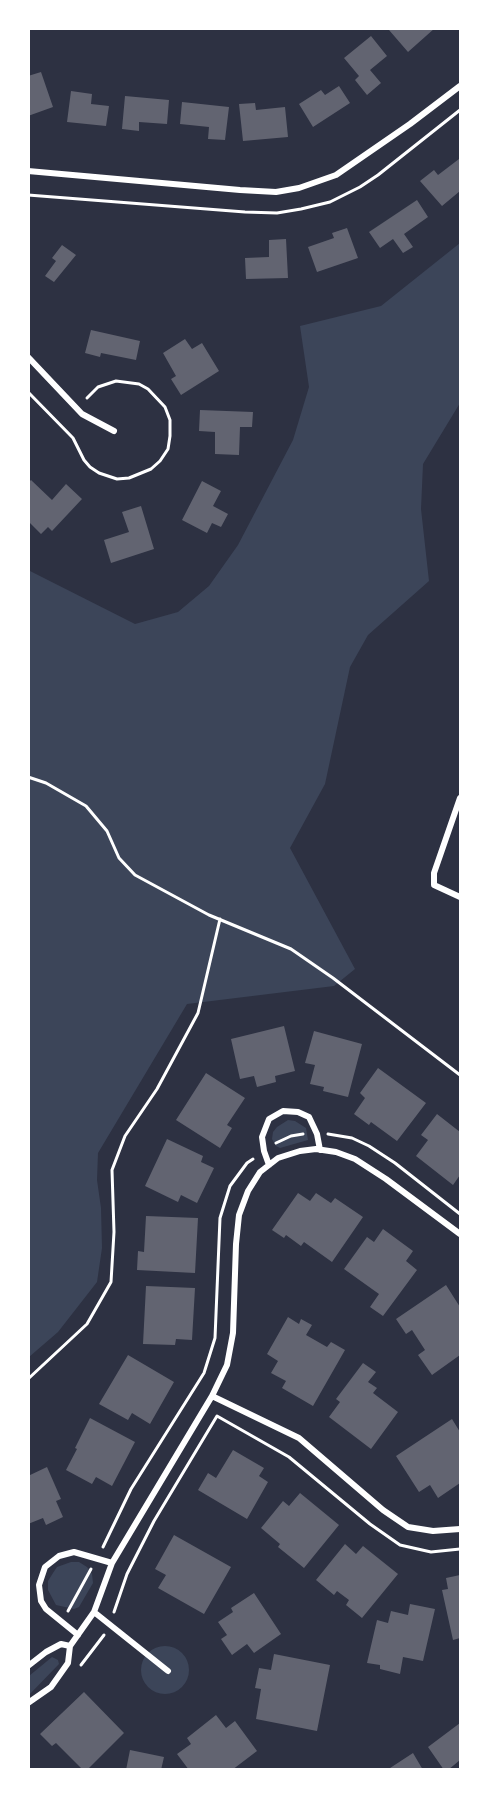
<!DOCTYPE html>
<style>
body{margin:0}
#map{position:relative;width:489px;height:1798px;overflow:hidden;background:#2d3142;font-family:"Exo 2",sans-serif}
canvas{display:block}
.frame{position:absolute;inset:0;border:30px solid #fff;pointer-events:none}
</style>
<div id="map">
<canvas width="489" height="1798"></canvas>
<div class="frame"></div>
</div>
<script>
const ctx = document.querySelector('canvas').getContext('2d');
ctx.lineJoin = 'round';
function fill(path, color) {
  ctx.fillStyle = color;
  ctx.fill(path, 'evenodd');
}
function poly(rows) {
  const path = new Path2D();
  for (const r of rows) {
    if (r.length === 3) {
      path.moveTo(r[0] + r[2], r[1]);
      path.arc(r[0], r[1], r[2], 0, 2 * Math.PI);
      continue;
    }
    path.moveTo(r[0], r[1]);
    for (let i = 2; i < r.length; i += 2) path.lineTo(r[i], r[i + 1]);
  }
  return path;
}
function stroke(path, color, width, dash) {
  ctx.strokeStyle = color;
  ctx.lineWidth = width;
  ctx.lineCap = dash ? 'butt' : 'round';
  ctx.setLineDash(dash || []);
  ctx.stroke(path);
}
const green = poly([
 [460,243,460,403,423,464,421,509,429,581,368,635,350,667,325,784,290,848,355,969,334,986,187,1004,98,1153,97,1180,101,1208,102,1248,97,1282,58,1332,29,1357,28,570,135,624,178,612,209,586,238,545,293,440,309,387,300,326,381,306],
 [288,1120,295,1121,306,1128,308,1140,280,1148,276,1146,272,1139,273,1132,277,1127],
 [71,1562,79,1562,87,1567,92,1574,93,1583,79,1607,74,1609,56,1605,48,1590,48,1581,53,1573,57,1567],
 [165,1670,24],
 [52,1657,58,1660,59,1664,29,1695,29,1676]
]);
const building = poly([
 [391,28,435,28,408,52,389,30],
 [371,36,387,56,370,70,381,83,367,95,355,80,359,76,344,58],
 [41,72,53,107,28,116,28,76],
 [339,86,350,103,313,127,299,104,321,90,325,95],
 [71,91,92,94,91,104,109,106,106,126,67,122],
 [125,96,169,100,167,124,139,122,139,131,122,129],
 [182,102,229,107,225,140,208,139,209,127,180,124],
 [255,103,256,110,285,107,288,137,243,141,239,104],
 [459,159,460,161,460,191,442,206,420,181,434,170,438,175],
 [417,200,428,217,404,234,413,247,403,253,393,239,380,248,369,232],
 [347,228,358,258,317,272,308,247,334,238,332,233],
 [286,239,288,278,246,279,245,258,269,257,269,240],
 [62,245,76,255,54,282,45,276,56,261,52,258],
 [91,330,140,341,136,360,101,353,100,357,85,353],
 [185,339,192,349,202,343,219,371,181,395,171,379,176,376,163,353],
 [200,410,253,412,252,427,240,427,239,455,215,454,215,432,199,431],
 [31,480,52,500,66,484,82,499,52,531,48,527,41,534,28,521,28,483],
 [202,481,221,491,213,506,228,514,221,527,212,523,207,533,182,520],
 [141,506,154,549,111,563,104,540,129,532,122,512],
 [284,1026,295,1071,275,1076,276,1082,257,1087,254,1076,240,1079,231,1039],
 [314,1031,362,1044,348,1097,323,1091,324,1087,310,1084,315,1065,305,1063],
 [378,1068,426,1103,397,1141,371,1122,369,1125,354,1114,365,1098,360,1093],
 [206,1073,245,1098,227,1125,232,1128,220,1148,176,1120],
 [437,1114,460,1132,460,1175,453,1185,416,1156,428,1140,421,1135],
 [167,1139,203,1156,201,1162,214,1168,197,1203,181,1195,178,1202,145,1186],
 [298,1193,310,1201,316,1193,331,1203,335,1198,363,1217,332,1262,304,1242,301,1246,286,1235,284,1238,272,1230],
 [146,1216,198,1218,195,1273,137,1270,138,1251,144,1252],
 [383,1229,413,1251,406,1261,417,1270,383,1316,370,1307,379,1294,344,1269,367,1237,374,1242],
 [446,1285,460,1307,460,1355,432,1375,418,1355,425,1350,412,1330,406,1334,396,1319],
 [146,1286,195,1288,192,1340,176,1339,175,1345,143,1344],
 [288,1317,299,1324,301,1319,312,1325,306,1335,327,1347,331,1342,345,1350,313,1406,282,1388,286,1381,271,1373,278,1361,267,1354],
 [128,1355,174,1382,150,1424,132,1413,128,1420,99,1404],
 [363,1363,376,1372,368,1382,377,1388,373,1393,398,1412,371,1449,329,1417,340,1402,336,1399],
 [90,1418,135,1442,112,1486,96,1477,92,1484,66,1470,77,1449,75,1448],
 [452,1419,460,1432,460,1483,438,1498,430,1485,419,1492,396,1456],
 [233,1450,264,1468,259,1476,268,1482,247,1519,198,1490,208,1473,216,1478],
 [47,1467,61,1499,56,1501,63,1517,46,1525,43,1518,28,1524,28,1476],
 [300,1493,339,1525,304,1568,278,1547,280,1544,261,1528,283,1501,289,1506],
 [174,1535,231,1567,204,1614,158,1588,166,1575,155,1569],
 [345,1544,356,1554,363,1546,398,1574,362,1618,346,1605,349,1600,337,1591,334,1595,316,1580],
 [460,1575,460,1638,453,1640,442,1590,448,1589,446,1578],
 [254,1593,281,1634,254,1653,247,1644,232,1655,221,1639,227,1635,218,1622,233,1612,231,1608],
 [410,1604,435,1609,423,1661,403,1657,400,1674,380,1669,380,1665,367,1663,377,1620,388,1623,391,1611,408,1615],
 [274,1654,330,1665,317,1731,256,1719,261,1689,255,1688,259,1668,271,1670],
 [84,1692,124,1733,87,1770,83,1770,56,1743,52,1746,40,1734],
 [216,1715,226,1728,235,1721,257,1751,232,1770,189,1770,177,1754,191,1744,187,1738],
 [460,1723,460,1760,448,1770,444,1770,428,1747],
 [130,1750,164,1757,161,1770,126,1770],
 [413,1753,423,1770,387,1770]
]);
const path = poly([
 [28,195,245,212,277,213,301,209,330,202,360,187,378,175,460,110],
 [28,392,73,438,84,460,90,467,99,473,117,479,129,478,151,469,160,461,168,449,170,436,170,420,165,407,148,389,139,384,116,381,98,387,87,398],
 [28,777,46,783,86,806,107,831,119,858,135,875,209,915,291,949,333,978,460,1075],
 [328,1134,352,1138,369,1146,395,1163,460,1214],
 [276,1143,291,1136,303,1134],
 [28,1379,87,1324,111,1282,114,1232,112,1170,125,1136,157,1089,198,1013,220,919],
 [103,1547,131,1489,204,1373,215,1338,220,1218,230,1186,247,1163,253,1159],
 [68,1611,91,1569],
 [114,1612,127,1574,154,1521,217,1416,289,1457,370,1524,400,1545,431,1552,460,1549],
 [81,1665,104,1635]
]);
const minor = poly([
 [28,171,240,190,276,192,299,188,336,175,410,124,460,86],
 [28,357,82,414,114,431],
 [460,798,434,873,434,885,460,897],
 [269,1165,264,1151,262,1137,269,1119,283,1111,298,1112,309,1117,317,1134,320,1150],
 [212,1396,299,1438,383,1510,408,1527,433,1531,460,1529],
 [94,1612,168,1671],
 [78,1635,46,1609,41,1601,39,1585,45,1567,59,1556,74,1552,112,1563],
 [28,1666,46,1652,61,1644,70,1646],
 [28,1703,51,1687,68,1663,70,1646,94,1612,112,1563,212,1396,227,1365,233,1333,236,1244,239,1215,248,1191,260,1172,278,1158,300,1151,316,1149,336,1152,355,1159,386,1179,460,1234]
]);
fill(green, '#3c4559');
fill(building, '#626471');
stroke(path, '#fff', 3);
stroke(minor, '#fff', 6);
</script>
